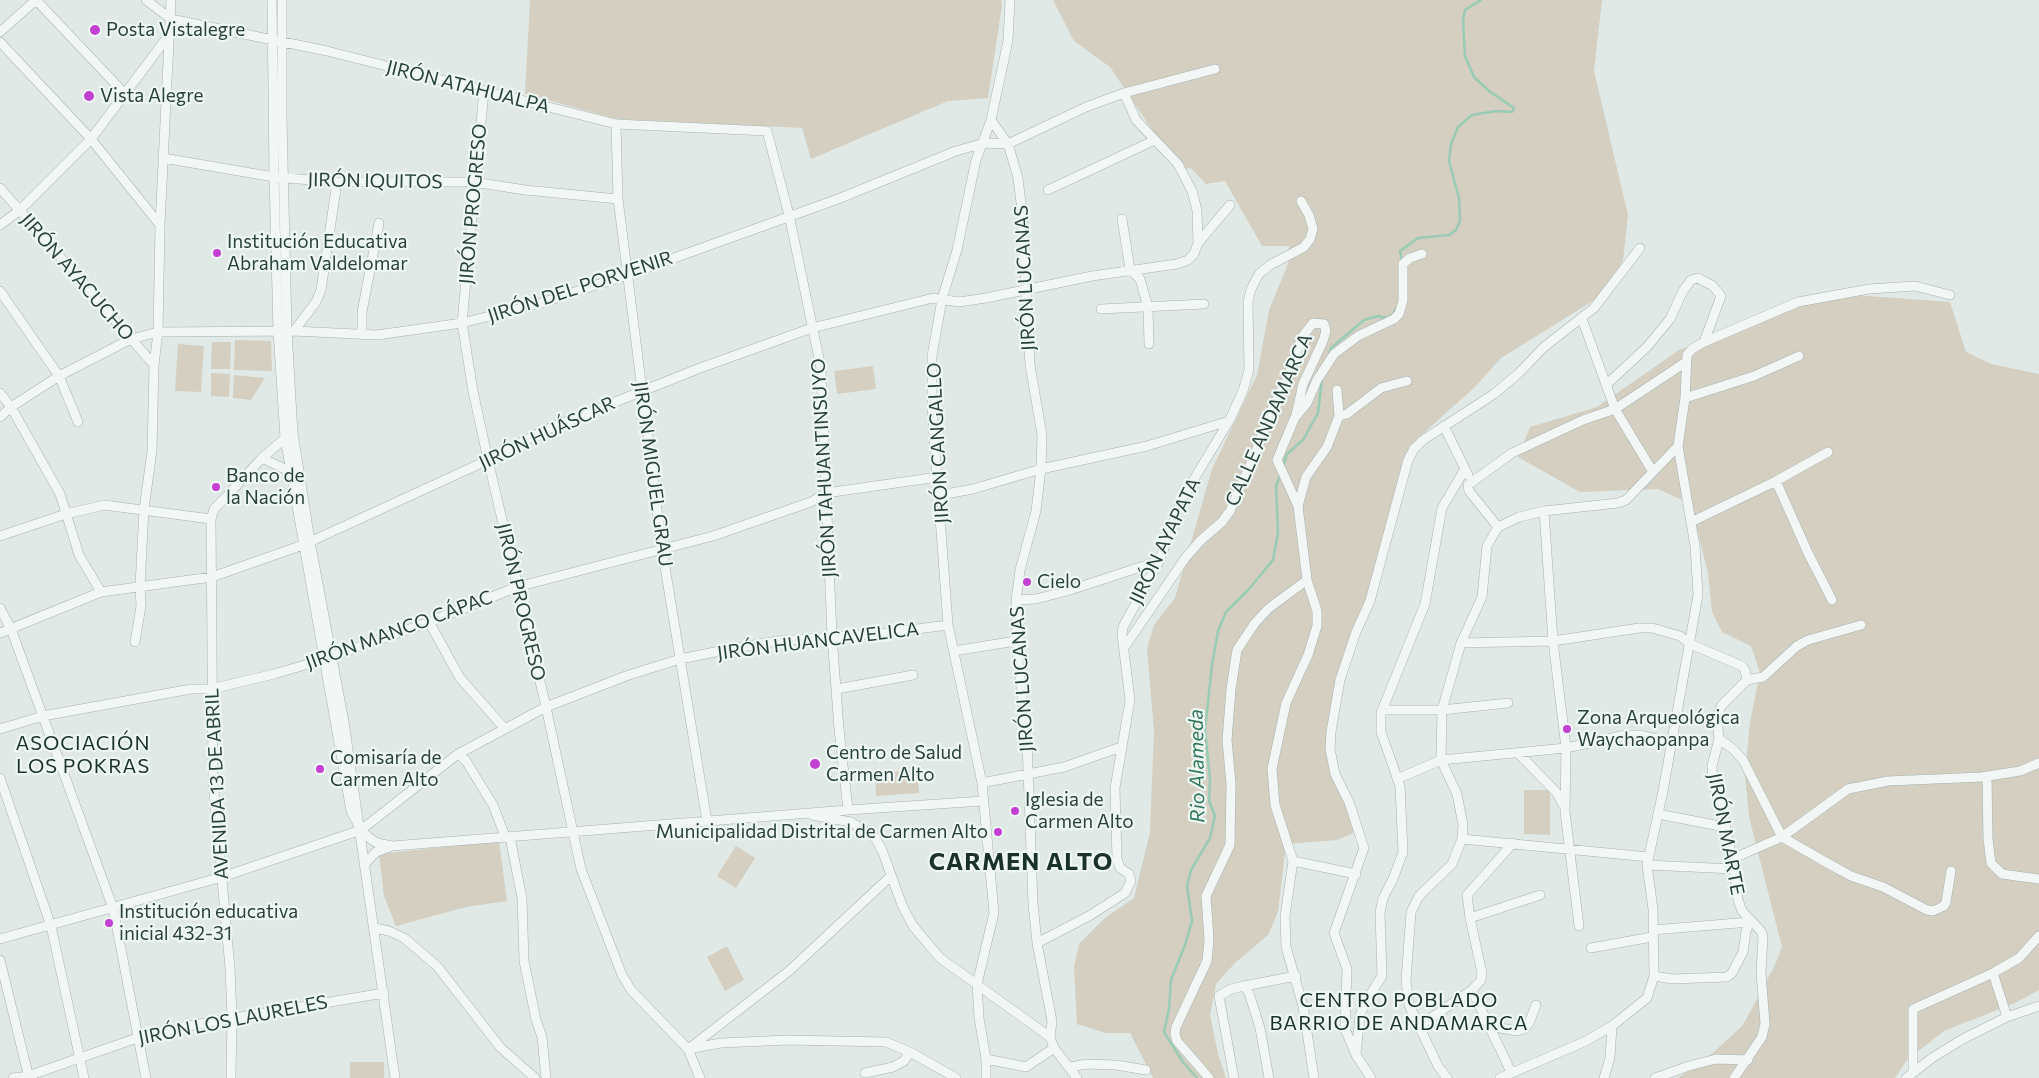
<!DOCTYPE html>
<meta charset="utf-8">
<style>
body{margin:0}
canvas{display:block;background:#e0e9e6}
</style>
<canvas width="2039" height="1078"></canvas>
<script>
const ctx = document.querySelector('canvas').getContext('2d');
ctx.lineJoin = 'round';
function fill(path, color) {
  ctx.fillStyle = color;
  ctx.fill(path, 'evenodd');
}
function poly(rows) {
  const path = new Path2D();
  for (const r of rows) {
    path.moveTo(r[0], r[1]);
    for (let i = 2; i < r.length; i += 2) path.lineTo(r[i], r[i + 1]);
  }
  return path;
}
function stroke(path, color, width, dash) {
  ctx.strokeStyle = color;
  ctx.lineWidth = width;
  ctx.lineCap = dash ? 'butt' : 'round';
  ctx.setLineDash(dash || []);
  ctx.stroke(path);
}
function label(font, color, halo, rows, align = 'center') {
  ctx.font = font + ' Commissioner,sans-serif';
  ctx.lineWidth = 4.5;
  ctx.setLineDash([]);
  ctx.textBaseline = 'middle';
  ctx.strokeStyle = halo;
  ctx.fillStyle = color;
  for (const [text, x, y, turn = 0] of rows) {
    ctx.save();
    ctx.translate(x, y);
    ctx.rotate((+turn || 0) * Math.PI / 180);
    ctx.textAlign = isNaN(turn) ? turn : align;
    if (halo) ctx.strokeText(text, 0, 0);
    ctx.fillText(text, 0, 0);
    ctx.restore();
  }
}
const green = poly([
 [530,0,1001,0,1002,5,988,98,948,101,811,159,802,128,617,119,525,94],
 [1053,0,1602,0,1594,71,1628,215,1623,260,1604,294,1501,358,1475,387,1409,446,1371,589,1338,677,1328,746,1355,832,1338,840,1286,844,1278,912,1268,935,1235,963,1216,984,1210,1015,1218,1054,1226,1078,1153,1078,1130,1033,1106,1033,1077,1024,1074,967,1079,944,1106,917,1134,898,1150,832,1154,730,1147,649,1154,625,1175,598,1212,469,1257,375,1269,310,1288,264,1289,246,1262,246,1225,181,1206,184,1191,168,1179,170,1110,67,1074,41],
 [1826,293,1950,302,1966,352,1991,364,2039,374,2039,990,2015,1003,1944,1031,1907,1060,1895,1078,1677,1078,1701,1064,1743,1025,1775,965,1782,947,1749,817,1745,775,1750,722,1760,673,1751,646,1722,632,1712,612,1708,573,1697,529,1682,500,1658,489,1580,492,1518,457,1530,427,1597,407,1679,350],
 [235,340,271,341,272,371,234,370],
 [212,342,231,342,230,369,211,369],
 [178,344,204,346,201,392,175,391],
 [873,366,876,389,837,394,834,371],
 [211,373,230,374,229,397,211,396],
 [234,375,265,378,251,400,233,398],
 [917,770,919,793,876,796,875,773],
 [1524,790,1550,790,1550,835,1524,834],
 [499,841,507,901,466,907,396,926,384,896,379,854],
 [736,846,755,858,736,888,717,876],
 [727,946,744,980,725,991,707,957],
 [350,1062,384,1062,384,1078,350,1078]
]);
const stream = poly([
 [1402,261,1400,251,1418,238,1449,235,1456,230,1460,221,1459,198,1449,161,1451,144,1458,127,1472,115,1496,111,1512,112,1514,108,1489,91,1474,77,1465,56,1463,20,1465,10,1481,0],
 [1329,354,1331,348,1364,320,1378,316,1386,318,1392,315,1397,308],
 [1283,466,1287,454,1303,440,1318,413,1322,378],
 [1197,1078,1183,1062,1164,1032,1169,1009,1171,980,1185,945,1192,921,1187,886,1191,870,1210,838,1215,816,1209,801,1210,780,1205,729,1212,665,1218,631,1226,612,1249,589,1273,560,1278,533,1276,486,1281,473]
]);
const minor = poly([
 [36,0,126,95],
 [146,0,171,19,327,51,616,124,767,131,789,215,821,368,832,636,839,729,848,810],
 [272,0,274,177,278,331,285,438,351,811,361,830,368,837,377,843,392,846],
 [282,0,282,117,287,331,293,433,310,541,344,722,395,1078],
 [0,32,36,0],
 [0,42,91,139,160,225],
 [484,91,462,323,473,391,488,460,546,707,581,869,622,975,631,990,688,1049,700,1078],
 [991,120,1008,144,1018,178,1022,211,1030,365,1042,435,1041,469,1036,511,1020,570,1016,600,1016,641,1027,743,1033,904,1037,943,1052,1021,1050,1037],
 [616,124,618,199,662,549,707,821],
 [163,158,274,177,337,182,474,182,525,190,618,199],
 [0,188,154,365],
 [1048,190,1155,140],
 [1122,219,1130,269,1140,279,1148,307,1149,344],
 [0,225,20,210,91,139,169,35],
 [1198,243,1230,205],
 [0,291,59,376,78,422],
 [1101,309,1204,304],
 [1582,319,1615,409,1686,362],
 [294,331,316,302,321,290,337,182],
 [362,335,362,312,379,223],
 [1606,385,1647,347,1670,319,1683,291,1691,280,1698,278,1713,286,1721,296,1704,342],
 [1337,390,1339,416],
 [0,393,11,407,60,494,79,555,101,592],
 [1685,398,1754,376,1799,356],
 [1297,415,1307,403,1317,380,1334,354,1358,336,1394,319,1399,314,1403,301,1403,264,1410,258,1422,254],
 [0,417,11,407,59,376,131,339,158,332,294,331,377,335,462,323,541,303,627,275,838,199,956,151,984,143,1008,144,1086,107,1124,93,1215,69],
 [1444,426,1468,475],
 [262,458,293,473],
 [1776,481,1808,553,1832,600],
 [940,495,973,489,1041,469,1147,446,1229,421],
 [1298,506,1306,477,1327,447,1339,416,1347,414,1381,388,1407,381],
 [1544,511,1553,641,1566,748,1565,812,1579,926],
 [1691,522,1776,481,1828,452],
 [1498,527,1469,491,1468,485,1512,453,1583,420,1615,409,1653,472],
 [0,536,66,514,104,505,211,519],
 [1016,600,1036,599,1067,591,1159,561],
 [0,608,11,629,113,908,146,1078],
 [429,622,460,678,505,729],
 [0,633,101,592,212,577,303,545,488,460,545,430,700,368,812,328,933,298,959,302,986,298,1092,276,1177,264,1188,260,1194,254,1198,243,1197,210,1192,191,1178,164,1136,120,1124,93],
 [135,642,141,606,140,586,144,509,152,451,154,365,158,332,160,225,171,0],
 [1461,643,1553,641,1639,628,1652,628,1680,636,1690,644,1742,666,1745,670,1747,680,1722,705,1717,716,1719,739,1712,766,1713,784,1722,809,1734,869,1738,900,1742,911,1761,931,1763,937,1761,973,1765,1024,1762,1037,1734,1078],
 [1124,648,1186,557,1201,540,1222,522,1230,511,1256,452,1268,417,1288,377,1302,337,1313,323,1324,324,1326,331,1323,341,1303,384,1296,415,1277,460,1298,506,1307,580,1317,611,1317,626,1308,655,1286,703,1272,769,1275,805,1293,861,1285,916,1286,947,1303,1006,1314,1078],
 [954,651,1016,641],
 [1747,680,1763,677,1797,646,1808,640,1861,625],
 [837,689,913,675],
 [1383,710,1442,710,1508,703],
 [0,729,43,716,191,689,211,689,274,674,325,659,429,622,517,587,713,536,811,502,826,493,938,477],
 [1719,739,1733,749,1743,760,1782,837,1829,864,1851,876,1883,887,1927,910,1933,911,1944,906,1946,902,1951,871],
 [458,754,466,761,493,805,505,836],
 [1519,754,1556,792,1564,806],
 [1987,776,1988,839,1991,863,2002,874,2039,879],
 [0,778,51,926,84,1078],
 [1397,779,1441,760,1566,748,1626,735,1639,735,1671,742],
 [982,783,1064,767,1121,747],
 [1658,814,1725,827],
 [812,815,851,822,875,837,882,850,902,905,913,926,940,958,1050,1037,1054,1048,1077,1078],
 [510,837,522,898,524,961,536,1020,542,1037,546,1078],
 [1462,839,1649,857],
 [1732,859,1782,837,1848,789,1888,781,1982,777,2020,771,2039,763],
 [1293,861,1356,874],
 [364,865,376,852,392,846,848,810,983,801],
 [1647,865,1734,869],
 [1470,918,1467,895,1513,843],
 [375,928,389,931,404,938,437,966,500,1047,535,1078],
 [1653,930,1750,922,1746,931,1743,952,1732,973,1727,977,1672,979,1654,976],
 [0,939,222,877,361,830,458,754,546,707,626,676,680,659,730,649,777,641,878,634,948,625],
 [1037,943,1089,916,1125,893,1131,881,1129,874,1120,868,1117,859,1115,788,1130,700,1122,635,1123,627,1159,561,1182,499,1229,421,1243,391,1249,370,1248,302,1251,289,1259,274,1270,265,1304,247,1310,239,1313,229,1309,215,1301,201],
 [1591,948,1652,937],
 [0,960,29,1078],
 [1993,973,2007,1017],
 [1244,986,1296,976],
 [1488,1019,1500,1028,1517,1031,1524,1029,1529,1023,1536,1005],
 [1419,1026,1472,990],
 [691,1047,789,971,891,876],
 [688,1049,721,1043,788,1040,886,1042,910,1052,956,1078],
 [1356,1054,1360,1015,1365,1003,1382,976,1380,913,1383,898,1393,879,1403,852,1400,786,1381,732,1381,713,1425,604,1442,508,1465,469],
 [986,1059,1026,1067,1054,1048],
 [1071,1067,1086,1064,1116,1065,1146,1070],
 [1511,1072,1472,990,1481,980,1482,973,1470,918,1540,895],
 [1913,1072,1913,1009,1993,973,2019,958,2039,936],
 [865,1073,893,1067,904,1061,910,1052],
 [13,1078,28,1076,140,1037,187,1026,384,993],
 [231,1078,232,1017,230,968,213,781,211,519,214,509,227,496,262,458,289,435],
 [986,1078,986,1059,979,1018,977,984,994,913,982,783,948,625,932,410,932,356,942,299,957,250,976,160,991,120,1008,41,1010,0],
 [1209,1078,1177,1041,1175,1034,1176,1027,1207,961,1209,940,1206,896,1230,845,1231,784,1227,740,1231,689,1237,650,1255,623,1269,608,1307,580],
 [1234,1078,1219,996,1231,989,1244,986,1249,993,1260,1028,1269,1078],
 [1371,1078,1356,1055,1345,1029,1347,969,1334,933,1364,848,1349,802,1335,774,1330,749,1331,732,1340,680,1356,632,1370,601,1408,460,1414,449,1423,440,1494,394,1519,373,1544,347,1594,308,1640,248],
 [1447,1078,1438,1066,1409,1005,1406,980,1411,912,1419,896,1452,864,1462,839,1463,825,1457,794,1441,760,1442,710,1461,643,1482,597,1487,546,1498,527,1519,517,1544,511,1618,503,1626,500,1678,446],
 [1500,1078,1584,1042,1612,1026],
 [1604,1078,1610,1058,1612,1026,1647,998,1654,976,1653,909,1647,865,1663,791,1698,595,1695,546,1678,446,1685,398,1687,355,1692,349,1704,342,1798,302,1869,289,1915,286,1950,295],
 [1655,1078,1689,1066,1716,1059,1748,1060],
 [1906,1078,1932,1058,1963,1039,2007,1017,2039,1006]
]);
const markers = [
 [95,30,6,"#c340d3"],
 [89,96,6,"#c340d3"],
 [217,253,5,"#c340d3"],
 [216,487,5,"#c340d3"],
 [1027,582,5,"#c340d3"],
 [1567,729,5,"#c340d3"],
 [815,764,6,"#c340d3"],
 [320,769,5,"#c340d3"],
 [1015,811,5,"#c340d3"],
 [998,832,5,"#c340d3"],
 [109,923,5,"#c340d3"]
];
const poiNames = [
 ["Posta Vistalegre",106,30],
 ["Vista Alegre",100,96],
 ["Institución Educativa",227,242],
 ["Abraham Valdelomar",227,264],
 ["Banco de",226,476],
 ["la Nación",226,498],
 ["Cielo",1037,582],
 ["Zona Arqueológica",1577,718],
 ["Waychaopanpa",1577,740],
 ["Centro de Salud",826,753],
 ["Carmen Alto",826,775],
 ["Comisaría de",330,758],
 ["Carmen Alto",330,780],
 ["Iglesia de",1025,800],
 ["Carmen Alto",1025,822],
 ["Municipalidad Distrital de Carmen Alto",988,832,"right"],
 ["Institución educativa",119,912],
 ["inicial 432-31",119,934]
];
const streetNames = [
 ["JIRÓN ATAHUALPA",468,87,14],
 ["JIRÓN IQUITOS",375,181,1],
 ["JIRÓN PROGRESO",473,204,-85],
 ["JIRÓN AYACUCHO",77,277,49],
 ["JIRÓN LUCANAS",1025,278,-93],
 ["JIRÓN DEL PORVENIR",580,287,-18],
 ["CALLE ANDAMARCA",1269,420,-66],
 ["JIRÓN HUÁSCAR",547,433,-25],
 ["JIRÓN CANGALLO",938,443,-93],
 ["JIRÓN TAHUANTINSUYO",824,468,-93],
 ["JIRÓN MIGUEL GRAU",653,474,82],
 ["JIRÓN AYAPATA",1165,541,-64],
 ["JIRÓN PROGRESO",521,602,77],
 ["JIRÓN MANCO CÁPAC",399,630,-20],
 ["JIRÓN HUANCAVELICA",818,641,-7],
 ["JIRÓN LUCANAS",1022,679,-94],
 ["AVENIDA 13 DE ABRIL",217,784,-93],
 ["JIRÓN MARTE",1726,834,79],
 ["JIRÓN LOS LAURELES",233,1020,-11]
];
const neighbourhoodNames = [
 ["ASOCIACIÓN",83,743],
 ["LOS POKRAS",83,766],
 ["CENTRO POBLADO",1399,1000],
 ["BARRIO DE ANDAMARCA",1399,1023]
];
const waterNames = [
 ["Rio Alameda",1197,766,-91]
];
const districtNames = [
 ["CARMEN ALTO",1021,862]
];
fill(green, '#d4cfc0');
stroke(stream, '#99cbb5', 2.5);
stroke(minor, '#a5b3af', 10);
stroke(minor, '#f2f7f6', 9);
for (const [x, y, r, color] of markers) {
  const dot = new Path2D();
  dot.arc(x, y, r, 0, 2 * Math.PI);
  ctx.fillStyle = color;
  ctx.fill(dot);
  stroke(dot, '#eff7f4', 2);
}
label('19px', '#284139', '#eff7f4', poiNames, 'left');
label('19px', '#284139', '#eff7f4', streetNames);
ctx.letterSpacing = '1px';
label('20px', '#1a322b', '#eff7f4', neighbourhoodNames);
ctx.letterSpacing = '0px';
label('italic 20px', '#30775a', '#eff7f4', waterNames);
ctx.letterSpacing = '1px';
label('bold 24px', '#1a322b', '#eff7f4', districtNames);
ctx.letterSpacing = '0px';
</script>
